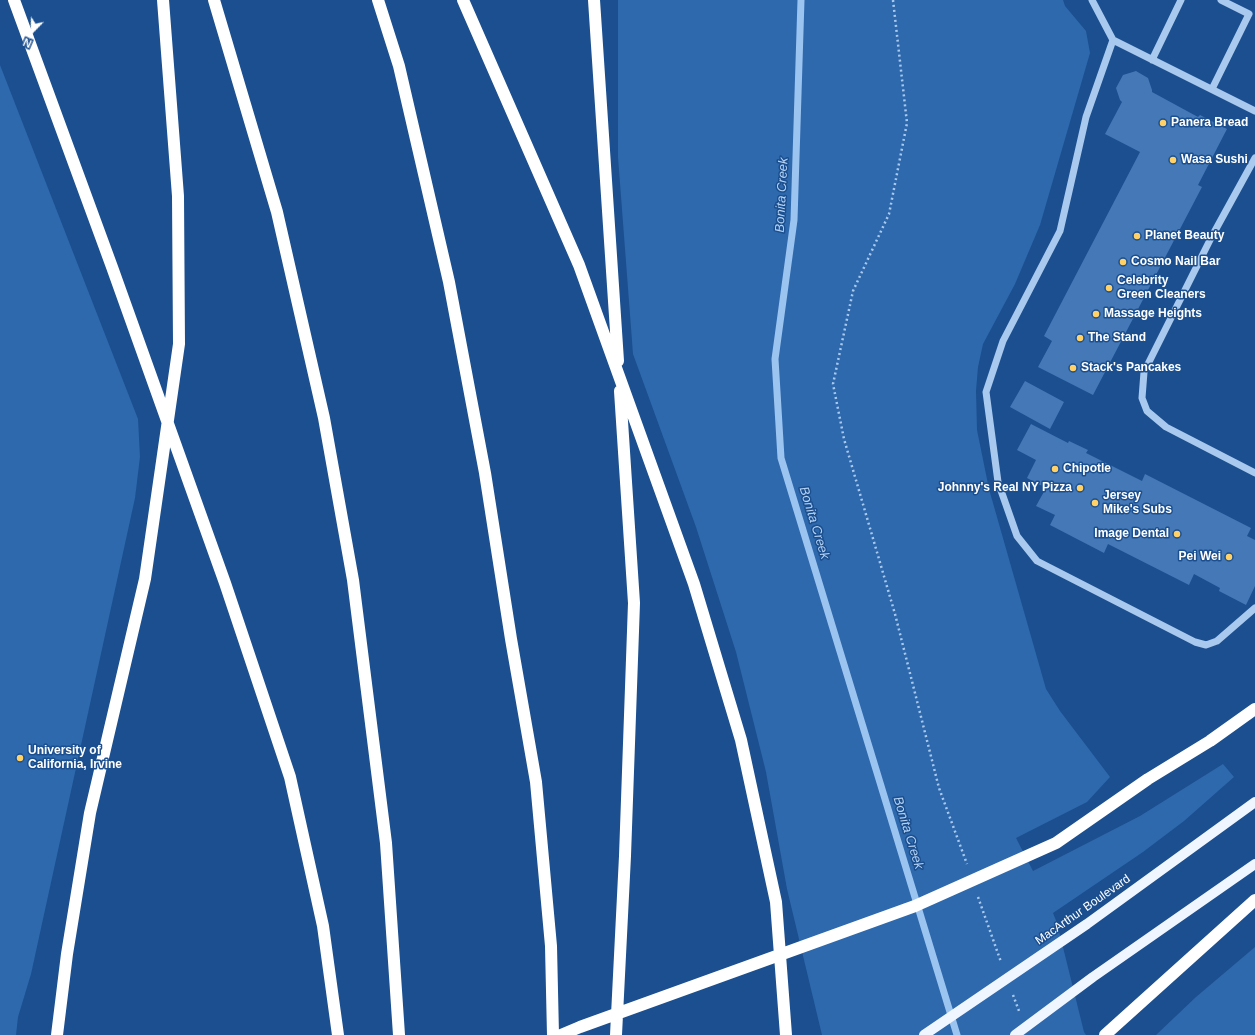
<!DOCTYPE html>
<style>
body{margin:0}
#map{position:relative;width:1255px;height:1035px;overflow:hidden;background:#1b4f8f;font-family:Helvetica,sans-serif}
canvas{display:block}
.north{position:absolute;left:12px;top:12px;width:40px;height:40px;-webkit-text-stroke:3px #1b4f8f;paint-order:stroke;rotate:203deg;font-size:11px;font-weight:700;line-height:16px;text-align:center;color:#fff}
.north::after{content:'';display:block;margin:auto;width:14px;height:18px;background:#fff;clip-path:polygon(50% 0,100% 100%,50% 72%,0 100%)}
</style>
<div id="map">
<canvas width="1255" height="1035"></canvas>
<div class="north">N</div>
</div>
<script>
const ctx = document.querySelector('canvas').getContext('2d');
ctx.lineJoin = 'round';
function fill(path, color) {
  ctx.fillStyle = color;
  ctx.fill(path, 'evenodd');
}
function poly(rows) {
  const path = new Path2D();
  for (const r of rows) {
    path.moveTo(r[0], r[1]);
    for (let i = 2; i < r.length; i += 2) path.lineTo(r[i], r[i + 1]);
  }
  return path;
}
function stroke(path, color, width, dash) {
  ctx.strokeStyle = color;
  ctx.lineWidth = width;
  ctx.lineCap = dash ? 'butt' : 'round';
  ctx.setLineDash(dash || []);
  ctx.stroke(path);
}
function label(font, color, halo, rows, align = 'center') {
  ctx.font = font + ' Helvetica,sans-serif';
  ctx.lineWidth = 3;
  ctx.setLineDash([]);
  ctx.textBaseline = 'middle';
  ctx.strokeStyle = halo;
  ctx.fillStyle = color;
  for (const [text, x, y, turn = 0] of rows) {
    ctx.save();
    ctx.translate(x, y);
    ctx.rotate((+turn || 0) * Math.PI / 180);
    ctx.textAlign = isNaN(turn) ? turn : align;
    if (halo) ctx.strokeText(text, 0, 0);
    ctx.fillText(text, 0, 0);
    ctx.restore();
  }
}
const green = poly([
 [618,0,1063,0,1065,6,1086,31,1090,53,1040,225,1015,284,983,344,978,367,976,391,977,430,989,489,1046,689,1060,711,1110,777,1087,802,1016,838,1033,871,1140,816,1223,764,1234,777,1184,821,1143,852,1053,913,1057,923,1084,1032,1086,1035,822,1035,787,889,766,772,736,652,696,527,633,354,618,157],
 [0,65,138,419,140,457,135,498,31,974,18,1017,16,1035,0,1035],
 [1255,947,1255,1035,1156,1035,1196,997]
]);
const stream = poly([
 [801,0,794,220,775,359,781,458,957,1035]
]);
const building = poly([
 [1136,71,1148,78,1152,90,1152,92,1198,117,1200,115,1227,129,1198,185,1202,187,1093,395,1038,367,1052,341,1044,336,1140,152,1105,134,1122,102,1120,100,1116,88,1123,75],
 [1025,381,1064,402,1050,429,1010,407],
 [1031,424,1068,443,1069,441,1088,450,1086,453,1142,481,1145,474,1251,528,1247,536,1255,540,1255,586,1246,605,1219,591,1220,588,1194,574,1189,585,1108,544,1104,553,1050,525,1055,515,1036,506,1046,488,1027,478,1036,460,1017,450]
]);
const path = poly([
 [893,0,907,123,889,214,853,291,833,384,844,439,895,614,939,788,967,864],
 [978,897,1001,962],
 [1013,995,1019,1011]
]);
const minor = poly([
 [1092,0,1113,40,1086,117,1060,231,1003,341,986,392,998,482,1017,536,1037,561,1195,642,1206,645,1217,641,1255,608],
 [1113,40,1255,111],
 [1152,60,1181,0],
 [1212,89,1249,14,1221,0],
 [1255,158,1211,238,1144,372,1142,398,1147,411,1166,427,1255,473]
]);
const major = poly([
 [924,1035,1087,924,1255,802],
 [1015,1035,1093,977,1255,864]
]);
const highway = poly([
 [14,0,112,267,225,583,290,777,323,926,338,1035],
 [214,0,277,212,324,418,353,580,386,843,399,1035],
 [378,0,399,66,449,282,485,473,511,639,536,782,551,946,553,1035],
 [463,0,579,265,694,584,741,740,776,902,786,1035],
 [594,0,618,361],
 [57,1035,67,954,90,813,145,579,179,344,178,196,163,0],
 [561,1035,580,1027,915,906,1056,843,1148,779,1210,741,1255,709],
 [616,1035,625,856,634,603,620,391],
 [1105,1035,1255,900]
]);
const markers = [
 [1163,123,4,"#ffd166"],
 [1173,160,4,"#ffd166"],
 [1137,236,4,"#ffd166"],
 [1123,262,4,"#ffd166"],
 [1109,288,4,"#ffd166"],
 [1096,314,4,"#ffd166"],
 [1080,338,4,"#ffd166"],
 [1073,368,4,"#ffd166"],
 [1055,469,4,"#ffd166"],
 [1080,488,4,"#ffd166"],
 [1095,503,4,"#ffd166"],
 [1177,534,4,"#ffd166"],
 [1229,557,4,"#ffd166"],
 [20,758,4,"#ffd166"]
];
const poiNames = [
 ["Panera Bread",1171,123],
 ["Wasa Sushi",1181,160],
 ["Planet Beauty",1145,236],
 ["Cosmo Nail Bar",1131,262],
 ["Celebrity",1117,281],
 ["Green Cleaners",1117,295],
 ["Massage Heights",1104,314],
 ["The Stand",1088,338],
 ["Stack's Pancakes",1081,368],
 ["Chipotle",1063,469],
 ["Johnny's Real NY Pizza",1072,488,"right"],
 ["Jersey",1103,496],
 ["Mike's Subs",1103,510],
 ["Image Dental",1169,534,"right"],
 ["Pei Wei",1221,557,"right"],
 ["University of",28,751],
 ["California, Irvine",28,765]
];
const streetNames = [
 ["MacArthur Boulevard",1083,910,-35]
];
const waterNames = [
 ["Bonita Creek",782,195,-87],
 ["Bonita Creek",814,523,73],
 ["Bonita Creek",908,833,73]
];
fill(green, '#2e69ad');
stroke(stream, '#9cc4f0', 7);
fill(building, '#4478b7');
stroke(path, '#a9c9ee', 2.5, [2, 3]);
stroke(minor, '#a9c9ee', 7);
stroke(major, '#f0f6ff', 10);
stroke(highway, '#fff', 12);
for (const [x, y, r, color] of markers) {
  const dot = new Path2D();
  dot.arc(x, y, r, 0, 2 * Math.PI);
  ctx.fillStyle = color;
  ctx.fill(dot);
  stroke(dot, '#1b4f8f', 1.5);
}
label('bold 12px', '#fff', '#1b4f8f', poiNames, 'left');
label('12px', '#fff', '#1b4f8f', streetNames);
label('italic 13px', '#b5d3f5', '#1b4f8f', waterNames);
</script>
